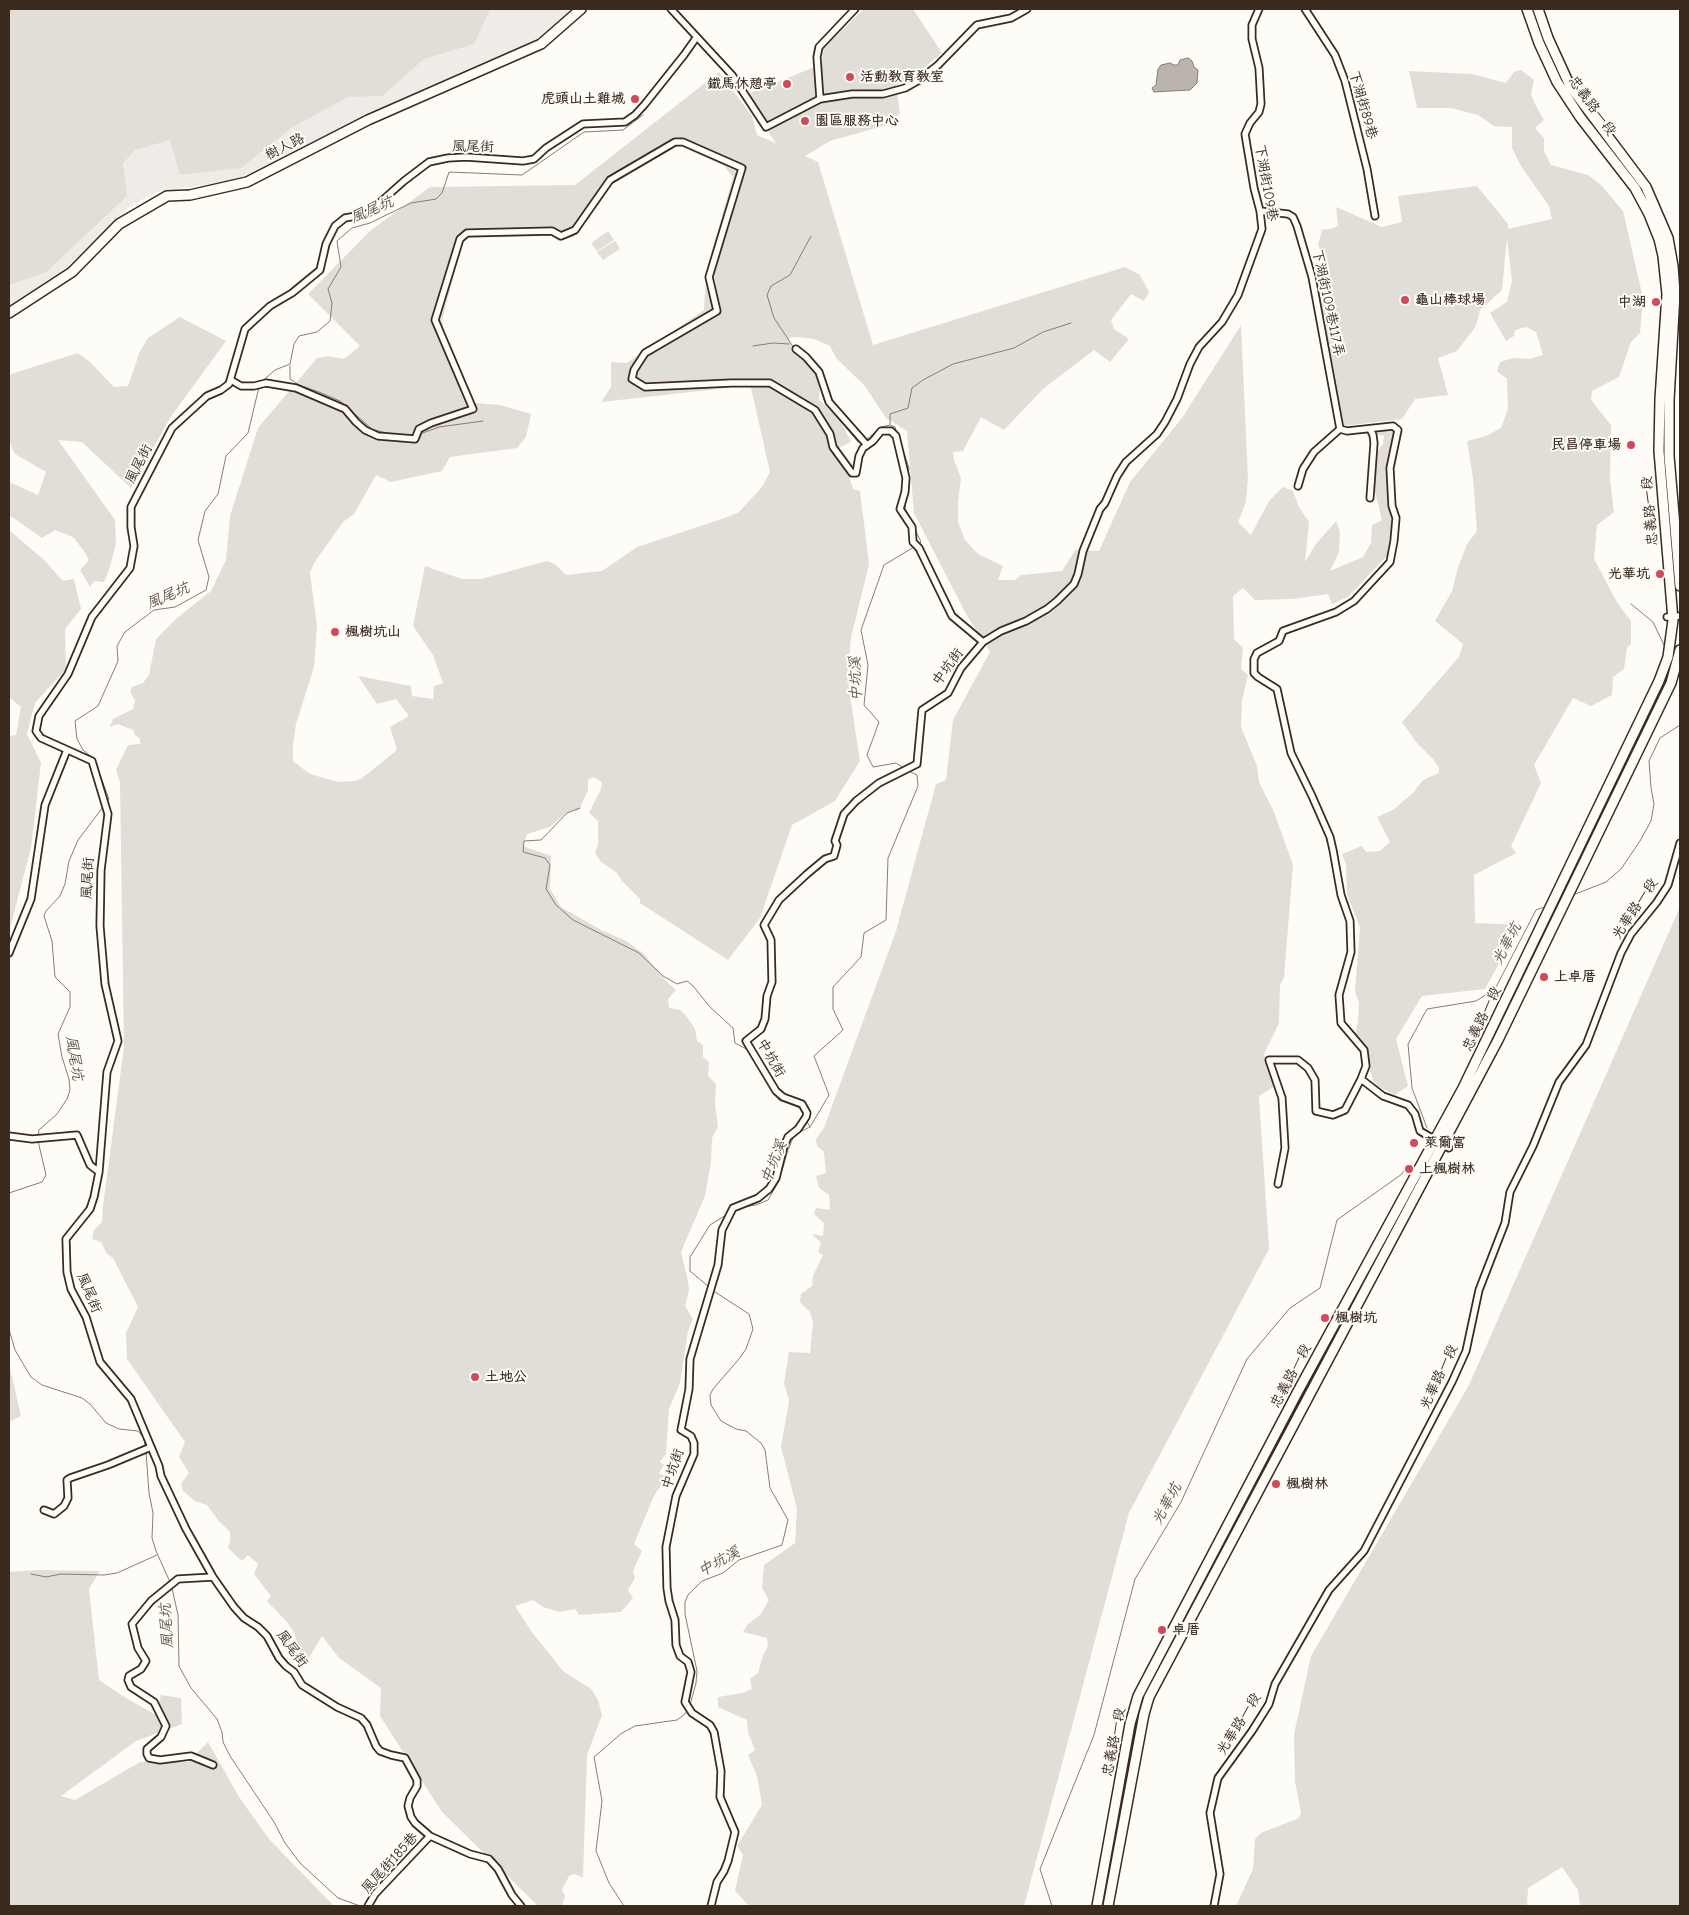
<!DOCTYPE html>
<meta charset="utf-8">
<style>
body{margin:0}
#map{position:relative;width:1689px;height:1915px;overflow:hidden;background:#fdfcf7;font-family:"Comic Neue",sans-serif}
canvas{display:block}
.frame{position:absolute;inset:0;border:10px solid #3b2a1e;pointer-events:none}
</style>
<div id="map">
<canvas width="1689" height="1915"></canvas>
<div class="frame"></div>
</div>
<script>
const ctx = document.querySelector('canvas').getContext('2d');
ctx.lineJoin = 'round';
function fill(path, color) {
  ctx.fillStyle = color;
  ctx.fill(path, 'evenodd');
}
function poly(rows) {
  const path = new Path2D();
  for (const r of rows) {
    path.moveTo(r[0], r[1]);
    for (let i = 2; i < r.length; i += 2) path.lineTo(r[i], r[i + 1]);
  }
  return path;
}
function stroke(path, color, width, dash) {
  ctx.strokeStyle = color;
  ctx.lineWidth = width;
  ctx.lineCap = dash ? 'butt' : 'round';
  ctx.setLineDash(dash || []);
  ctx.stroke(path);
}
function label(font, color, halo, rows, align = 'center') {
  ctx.font = font + ' "Comic Neue","LXGW WenKai TC",sans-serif';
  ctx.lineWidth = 4;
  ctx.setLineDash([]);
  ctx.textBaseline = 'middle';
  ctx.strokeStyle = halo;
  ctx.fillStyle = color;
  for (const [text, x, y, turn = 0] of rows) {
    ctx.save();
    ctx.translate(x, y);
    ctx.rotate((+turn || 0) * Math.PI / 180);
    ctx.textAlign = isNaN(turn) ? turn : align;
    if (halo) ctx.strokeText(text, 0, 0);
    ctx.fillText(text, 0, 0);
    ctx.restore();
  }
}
const built = poly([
 [9,9,576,9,545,37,343,127,258,171,229,181,158,192,143,199,127,209,68,267,9,306]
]);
const green = poly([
 [9,9,490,9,474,44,424,59,382,96,348,97,291,128,241,168,180,175,170,140,135,150,123,163,127,196,46,272,9,285],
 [864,9,913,9,942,53,914,76,896,85,900,113,887,125,830,141,805,156,818,162,873,345,1125,267,1140,275,1149,292,1144,301,1131,294,1111,320,1114,329,1129,339,1110,362,1094,350,1043,389,1004,430,981,417,963,451,953,452,954,460,961,478,958,502,958,522,965,540,978,554,1003,566,998,580,1015,580,1021,575,1062,571,1075,550,1099,551,1130,482,1182,418,1241,325,1248,479,1246,502,1238,522,1251,535,1269,501,1283,487,1293,491,1299,507,1309,522,1305,562,1316,544,1336,521,1340,532,1339,552,1330,571,1363,557,1371,543,1372,525,1382,520,1375,492,1374,456,1383,444,1384,436,1376,434,1377,429,1394,428,1396,437,1387,469,1392,530,1387,556,1348,597,1332,604,1328,594,1293,599,1255,600,1243,588,1233,596,1234,639,1243,648,1241,669,1248,675,1242,700,1241,727,1257,766,1259,782,1274,812,1293,865,1284,978,1280,985,1279,1023,1264,1054,1275,1086,1259,1096,1269,1249,1129,1513,1024,1906,749,1906,735,1891,743,1855,737,1846,762,1805,757,1776,748,1755,755,1750,748,1732,747,1720,718,1707,718,1697,742,1693,752,1689,750,1679,758,1673,763,1655,768,1646,767,1638,743,1632,747,1625,761,1614,769,1600,762,1588,764,1565,795,1543,797,1509,781,1447,789,1401,784,1383,789,1352,810,1353,813,1322,810,1312,800,1302,801,1294,812,1286,813,1276,823,1255,818,1252,821,1243,812,1234,823,1236,824,1223,814,1214,816,1208,830,1210,829,1195,819,1188,816,1176,826,1173,824,1152,817,1146,816,1139,824,1128,896,931,936,784,946,780,953,720,990,652,966,614,914,513,907,431,886,418,864,385,836,358,830,346,814,339,797,337,789,338,792,347,811,365,820,381,819,400,840,420,851,442,839,448,840,462,849,475,853,489,860,491,869,564,851,638,847,676,860,761,835,801,792,825,760,918,728,960,640,903,640,899,622,881,617,873,600,861,595,853,598,845,598,821,589,813,601,789,602,782,593,777,588,780,588,790,579,810,566,813,550,827,527,834,523,846,551,856,550,889,561,907,601,930,626,941,643,953,666,981,676,990,668,999,669,1008,680,1010,687,1017,695,1029,697,1041,703,1045,703,1057,709,1062,708,1076,716,1084,715,1104,718,1127,712,1138,711,1162,705,1196,681,1252,688,1281,689,1290,685,1306,693,1319,688,1331,680,1383,669,1409,666,1454,660,1462,664,1465,659,1473,666,1477,653,1498,634,1544,642,1551,633,1571,635,1578,628,1590,633,1598,621,1612,579,1615,575,1609,560,1612,543,1607,533,1600,515,1606,531,1631,563,1671,591,1689,598,1700,602,1715,587,1755,583,1878,575,1874,569,1876,562,1890,565,1896,562,1906,538,1906,442,1812,380,1716,381,1688,339,1658,322,1636,307,1661,290,1646,296,1640,294,1632,286,1621,267,1601,271,1596,254,1574,258,1564,248,1555,242,1561,228,1548,230,1541,230,1532,218,1520,207,1505,195,1501,183,1491,181,1484,189,1473,179,1457,185,1442,127,1359,126,1333,138,1307,113,1258,107,1254,101,1242,92,1239,94,1230,102,1222,103,1206,124,1047,120,782,116,770,128,745,140,744,140,739,135,735,133,730,118,724,110,727,113,719,133,709,135,701,130,691,132,687,143,683,149,675,156,639,177,618,211,591,226,560,230,516,258,428,317,358,328,356,344,359,360,346,308,294,370,231,430,187,575,185,719,72,752,116,757,135,776,143,770,135,750,93,822,64,823,48],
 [680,146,724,166,733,177,706,272,704,310,627,363,611,362,611,387,601,402,745,386,751,388,770,472,762,487,739,512,725,518,637,547,602,571,566,575,555,564,547,561,481,579,462,579,425,566,413,626,433,655,443,683,434,686,433,699,412,696,411,686,358,676,377,704,396,699,409,716,390,727,397,750,361,779,355,781,338,782,310,774,293,761,293,744,296,724,314,667,317,626,310,573,314,563,343,522,354,514,376,475,391,482,442,471,450,457,517,448,526,437,531,414,500,405,475,403,444,332,442,320,463,241,467,238,552,236,558,241,574,237,611,184,673,147],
 [1521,70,1534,80,1531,94,1536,106,1544,120,1535,128,1544,138,1544,151,1551,165,1588,175,1600,184,1623,211,1643,298,1640,333,1631,342,1619,377,1592,391,1591,400,1611,425,1610,480,1614,512,1597,525,1594,559,1618,604,1631,621,1631,644,1627,648,1624,669,1613,677,1612,695,1591,706,1573,698,1534,765,1541,783,1511,846,1516,853,1474,875,1475,923,1520,925,1485,989,1422,996,1396,1039,1408,1086,1395,1095,1379,1087,1373,1081,1369,1066,1368,1048,1355,1034,1358,1022,1359,1003,1355,991,1360,928,1347,894,1346,865,1342,854,1362,846,1366,852,1380,851,1390,842,1377,817,1393,810,1413,793,1423,780,1439,773,1439,768,1433,759,1416,742,1402,722,1459,657,1463,644,1435,621,1452,591,1458,568,1467,544,1477,531,1473,478,1467,441,1486,436,1501,428,1508,409,1507,379,1497,371,1500,362,1513,358,1530,359,1543,355,1536,332,1526,327,1515,330,1514,336,1506,341,1490,313,1507,302,1512,281,1507,238,1502,290,1480,310,1476,326,1457,351,1438,358,1448,395,1415,399,1402,419,1343,426,1316,279,1325,271,1325,260,1318,245,1322,230,1334,228,1338,225,1336,207,1382,227,1402,222,1398,196,1477,186,1508,224,1508,229,1552,219,1549,206,1521,166,1512,148,1512,127,1494,126,1478,115,1451,108,1417,108,1409,71,1472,74,1506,83,1514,72],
 [608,231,614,240,597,251,591,243],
 [615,241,620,249,603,260,597,252],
 [180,317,226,341,170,418,131,488,82,442,58,440,115,520,116,544,109,570,104,582,94,581,90,587,80,570,89,560,84,551,73,537,55,530,42,538,9,515,9,482,38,495,46,472,15,454,9,441,9,377,11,374,78,353,89,361,114,387,128,386,140,351,148,338],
 [9,530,44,560,63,581,74,579,81,609,65,629,66,669,35,703,27,734,41,763,31,848,9,932,9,736,16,735,21,707,9,697],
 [1680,907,1680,1906,1580,1906,1578,1890,1562,1867,1528,1888,1527,1906,1236,1906,1253,1869,1255,1839,1261,1833,1299,1818,1301,1812,1295,1782,1294,1734,1311,1656,1469,1385],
 [9,1364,21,1416,9,1422],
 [39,1570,100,1571,89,1589,99,1680,126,1698,156,1715,161,1695,181,1698,182,1724,136,1741,61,1796,75,1800,140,1762,188,1762,208,1742,239,1797,269,1839,334,1906,9,1906,9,1572]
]);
const water = poly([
 [1188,58,1192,61,1194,67,1198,70,1197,83,1190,90,1154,92,1152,88,1156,85,1158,69,1161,65,1170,63,1174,65,1178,65,1180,60,1188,58]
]);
const stream = poly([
 [753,346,773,343,789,344],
 [794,348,774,318,767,295,771,286,790,275,811,236],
 [801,357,816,373,825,402,858,442,860,442],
 [290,366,290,379,299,385,319,392,340,401,372,429,389,434],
 [260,383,275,370,290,364,294,344,299,336,317,332,330,321,332,303,328,289,341,267,337,241,352,228,370,223,411,203,436,199,442,193,449,172,522,175,584,132,623,130,643,115],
 [890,424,890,414,908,408,912,388,923,380,953,364,1014,348,1043,332,1071,323],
 [420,434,439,427,483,421],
 [395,435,414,435],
 [866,440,881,427,890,425,895,427,897,433],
 [901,444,909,468,908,476],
 [906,500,905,508,921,542,917,545],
 [1631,604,1653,622,1664,645],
 [1680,679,1680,680],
 [904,768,896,763,873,767,867,755,879,722,864,705,868,665,861,630,884,565,914,547],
 [107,802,109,799,94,759,83,750,77,739,75,721,98,706,118,661,117,646,125,632,154,610,175,607,206,590,209,577,198,540,205,511,218,494,226,456,248,433,259,387],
 [580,808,567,813,541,840,524,841,523,852,545,858,550,865,546,889,556,905,573,920,639,953,663,976,677,984,687,981,693,986,710,1007,733,1028,735,1043,748,1050],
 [1573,895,1606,882,1621,869,1640,841,1651,821,1654,804,1651,788,1649,761,1660,738,1680,725],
 [757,1065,772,1090],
 [774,1093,779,1100,800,1108,804,1116],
 [806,1120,810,1127],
 [1427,1128,1412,1088,1408,1044,1427,1009,1476,1001,1495,989,1536,910,1547,906],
 [38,1137,39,1130,57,1114,67,1099,70,1090,69,1079,62,1057,58,1034,70,1007,70,992,55,977,52,941,44,916,46,911,60,896,65,884,69,861,78,840,103,807],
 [9,1193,42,1182,46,1175,38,1141],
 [743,1207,756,1205,768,1200,779,1181,788,1150,793,1138,798,1133,810,1127,829,1095,814,1056,843,1030,833,1009,833,987,861,957,864,933,886,920,888,858,918,786,917,775,909,771],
 [709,1287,690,1271,690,1257,710,1225,726,1215],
 [9,1329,15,1350,31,1377,42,1385,82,1398,90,1404,106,1423,119,1429,138,1431,144,1438,145,1446],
 [146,1452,149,1493,153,1513,152,1538,156,1551,170,1582],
 [31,1574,46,1577,61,1574,104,1575,117,1573,157,1555],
 [172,1588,178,1615,179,1666,191,1688,217,1719,222,1732,223,1742,230,1756,274,1822,285,1843,300,1863,338,1898,360,1906],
 [690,1705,696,1683,697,1671,685,1614,685,1602,688,1595,702,1581,723,1573,739,1560,782,1545,788,1520,770,1488,765,1450,761,1443,746,1431,736,1429,721,1421,711,1405,710,1395,713,1389,739,1359,746,1349,753,1329,749,1314,712,1290],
 [624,1906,609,1883,596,1851,602,1801,594,1757,622,1733,635,1726,677,1720,685,1714,687,1711],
 [1052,1906,1040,1869,1094,1735,1135,1579,1181,1502,1247,1359,1290,1308,1320,1288,1337,1220,1402,1174,1405,1168]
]);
const street = poly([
 [671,9,732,75,766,127,820,99,852,94,883,94,905,88,919,80,938,65,977,25,1011,18,1027,9],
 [1305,9,1335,55,1345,81,1367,169,1375,216],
 [820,99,817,57,819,47,855,9],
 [1260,211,1288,214,1293,217,1297,226,1312,277,1340,429],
 [796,349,806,357,819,372,829,402,867,445],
 [231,380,241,386,254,386,266,383,296,388,345,409,356,422,365,430,378,436,415,439,419,429,431,423,473,409,435,320,460,239,467,233,552,231,561,236,575,230,610,180,675,142,683,142,742,168,709,277,717,311,645,353,634,370,632,379,645,387,731,383,770,383,815,410,830,434,833,447,852,473,856,473,859,456,863,448,873,441,881,431,891,431,896,436,906,478,905,492,900,509,912,527,913,542,919,548,952,616,983,642],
 [1340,429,1347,431,1393,426,1398,430,1390,468,1392,506,1396,518,1394,541,1390,562,1354,601,1336,612,1283,631,1279,641,1257,653,1254,659,1254,673,1258,677,1277,689,1291,753,1312,796,1330,837,1333,850,1341,895,1350,921,1351,952,1339,995,1341,1023,1364,1050,1366,1066,1361,1079],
 [1298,486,1303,469,1314,452,1340,429],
 [1370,498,1374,443,1373,435,1370,429],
 [1667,617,1680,616],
 [9,953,31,899,45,805,67,750],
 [9,1136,32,1139,77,1135,90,1165,99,1172],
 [1278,1184,1285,1148,1282,1098,1269,1060,1298,1060,1308,1068,1315,1080,1316,1111,1333,1115,1345,1110,1361,1079,1383,1096,1408,1105,1415,1114,1420,1131,1449,1148],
 [44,1510,54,1514,64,1506,68,1498,67,1480,70,1478,108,1465,151,1447],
 [213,1765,191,1756,160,1760,149,1758,147,1754,147,1749,161,1737,166,1726,154,1702,131,1687,128,1680,129,1676,141,1669,146,1661,138,1648,132,1624,151,1601,178,1579,213,1577],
 [368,1906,375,1894,430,1836],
 [521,1906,512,1895,498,1869,489,1859,470,1854,430,1836,415,1823,411,1817,408,1806,410,1798,417,1786,417,1780,405,1758,391,1755,380,1751,376,1746,367,1725,361,1718,337,1707,302,1685,294,1672,286,1666,279,1658,267,1636,258,1627,244,1618,234,1607,213,1577,186,1529,161,1476,159,1466,131,1399,100,1362,86,1317,71,1289,67,1272,66,1239,90,1209,94,1197,99,1172,107,1072,118,1041,105,984,100,926,101,870,108,814,92,761,41,738,36,731,39,716,68,674,92,617,130,568,134,546,131,527,131,507,172,428,207,396,221,390,229,384,245,329,270,306,292,293,320,270,326,244,335,226,345,218,367,214,404,181,429,162,448,158,466,157,523,161,534,159,546,148,583,124,625,122,635,115,645,104,684,55,696,38],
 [711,1906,717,1882,724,1871,728,1861,735,1832,720,1797,721,1771,714,1732,710,1725,692,1713,685,1702,691,1672,688,1662,680,1656,676,1645,675,1620,669,1601,667,1588,666,1547,676,1496,694,1454,694,1443,691,1436,681,1430,689,1389,690,1359,718,1265,722,1230,733,1208,758,1198,769,1189,776,1178,784,1146,788,1137,798,1129,806,1117,807,1113,802,1104,783,1097,776,1091,746,1041,761,1029,765,1019,767,996,772,982,771,940,764,925,779,900,807,874,825,859,834,856,837,845,835,841,844,814,856,801,879,783,917,764,922,710,948,693,961,668,983,642,1001,631,1026,621,1047,609,1057,601,1074,584,1078,574,1083,551,1100,509,1105,503,1117,476,1126,462,1157,434,1165,422,1177,399,1190,364,1199,347,1222,322,1238,295,1262,229,1260,211,1254,188,1245,134,1250,123,1259,112,1261,104,1259,68,1252,39,1252,25,1259,9],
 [1214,1906,1220,1874,1210,1813,1218,1778,1252,1731,1269,1704,1275,1684,1329,1590,1364,1551,1452,1382,1466,1351,1479,1290,1505,1223,1510,1192,1533,1146,1559,1082,1586,1045,1621,953,1631,934,1657,902,1668,885,1680,843]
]);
const secondary = poly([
 [1538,9,1548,38,1570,86,1646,187,1668,238,1673,266,1675,293,1669,400,1669,456,1680,586],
 [9,313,72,272,119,224,167,196,190,195,247,182,368,120,541,44,581,9],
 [1097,1906,1130,1724,1138,1696,1297,1393,1463,1088,1659,681,1668,657,1673,620,1659,451,1660,399,1667,294,1663,256,1659,239,1649,214,1635,188,1580,117,1557,82,1539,43,1527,9],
 [1108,1906,1144,1714,1149,1697,1498,1040,1671,683,1680,650]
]);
const markers = [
 [850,77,5,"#d1495b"],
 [787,84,5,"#d1495b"],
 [635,99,5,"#d1495b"],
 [805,121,5,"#d1495b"],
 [1405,300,5,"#d1495b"],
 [1656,302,5,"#d1495b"],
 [1631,445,5,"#d1495b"],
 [1660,574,5,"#d1495b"],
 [335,632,5,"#d1495b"],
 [1544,977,5,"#d1495b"],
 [1414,1143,5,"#d1495b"],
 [1409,1169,5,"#d1495b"],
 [1325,1318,5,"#d1495b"],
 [475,1377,5,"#d1495b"],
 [1276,1484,5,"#d1495b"],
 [1162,1630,5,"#d1495b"]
];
const poiNames = [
 ["活動教育教室",860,77],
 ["鐵馬休憩亭",777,84,"right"],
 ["虎頭山土雞城",625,99,"right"],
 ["園區服務中心",815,121],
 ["龜山棒球場",1415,300],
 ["中湖",1646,302,"right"],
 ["民昌停車場",1621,445,"right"],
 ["光華坑",1650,574,"right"],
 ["楓樹坑山",345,632],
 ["上卓厝",1554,977],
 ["萊爾富",1424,1143],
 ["上楓樹林",1419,1169],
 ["楓樹坑",1335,1318],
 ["土地公",485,1377],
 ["楓樹林",1286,1484],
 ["卓厝",1172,1630]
];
const streetNames = [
 ["下湖街89巷",1363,105,74],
 ["忠義路一段",1592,106,54],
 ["樹人路",285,147,-27],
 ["風尾街",473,147,1],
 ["下湖街109巷",1266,183,80],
 ["下湖街109巷117弄",1328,303,78],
 ["風尾街",139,464,-63],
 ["忠義路一段",1650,511,-95],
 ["中坑街",948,667,-54],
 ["風尾街",88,878,-87],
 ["光華路一段",1635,909,-56],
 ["忠義路一段",1482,1019,-64],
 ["中坑街",771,1058,60],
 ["風尾街",89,1293,67],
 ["忠義路一段",1291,1376,-62],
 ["光華路一段",1439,1377,-65],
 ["中坑街",673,1469,-71],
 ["風尾街",292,1649,54],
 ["光華路一段",1239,1724,-58],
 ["忠義路一段",1114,1742,-79],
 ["風尾街185巷",390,1863,-48]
];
const waterNames = [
 ["風尾坑",372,210,-23],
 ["風尾坑",168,596,-23],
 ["中坑溪",856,679,-92],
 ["光華坑",1507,944,-62],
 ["風尾坑",74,1058,81],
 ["中坑溪",774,1162,-68],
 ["光華坑",1167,1504,-61],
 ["中坑溪",719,1562,-29],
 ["風尾坑",167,1626,-93]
];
fill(built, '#efece7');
fill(green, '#e1ded7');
fill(water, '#bbb4ad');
stroke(water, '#887d74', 1);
stroke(stream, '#887d74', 1);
stroke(street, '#3b2a1e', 9);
stroke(secondary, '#3b2a1e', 12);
stroke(street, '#fdfcf7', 5.5);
stroke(secondary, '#fdfcf7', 9);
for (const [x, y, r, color] of markers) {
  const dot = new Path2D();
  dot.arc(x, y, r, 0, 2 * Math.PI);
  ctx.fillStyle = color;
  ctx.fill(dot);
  stroke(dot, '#fdfcf7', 2);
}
label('bold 14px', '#3b2a1e', '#fdfcf7', poiNames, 'left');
label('14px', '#3b2a1e', '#fdfcf7', streetNames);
label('italic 15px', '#615349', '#fdfcf7', waterNames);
</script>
